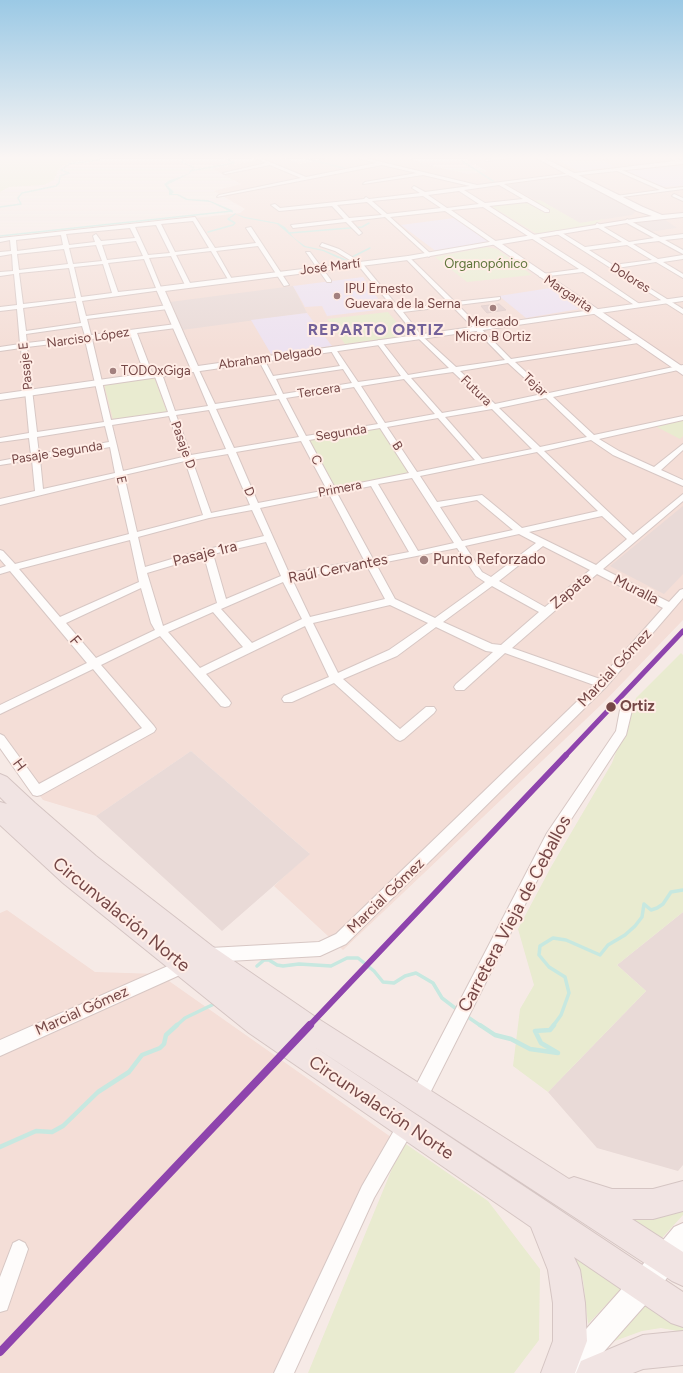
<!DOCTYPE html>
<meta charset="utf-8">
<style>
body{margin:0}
canvas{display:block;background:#f6eae6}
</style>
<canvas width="683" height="1373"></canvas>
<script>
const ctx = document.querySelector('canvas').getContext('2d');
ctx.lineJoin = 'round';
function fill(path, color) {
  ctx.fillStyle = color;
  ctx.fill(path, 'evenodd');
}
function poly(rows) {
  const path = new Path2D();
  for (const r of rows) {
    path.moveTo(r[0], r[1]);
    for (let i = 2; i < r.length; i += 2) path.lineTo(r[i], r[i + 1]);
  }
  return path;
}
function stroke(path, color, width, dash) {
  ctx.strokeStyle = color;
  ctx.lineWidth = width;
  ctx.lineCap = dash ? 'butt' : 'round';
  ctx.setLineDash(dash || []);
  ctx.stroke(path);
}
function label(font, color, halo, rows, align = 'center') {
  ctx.font = font + ' Figtree,sans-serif';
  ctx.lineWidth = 4;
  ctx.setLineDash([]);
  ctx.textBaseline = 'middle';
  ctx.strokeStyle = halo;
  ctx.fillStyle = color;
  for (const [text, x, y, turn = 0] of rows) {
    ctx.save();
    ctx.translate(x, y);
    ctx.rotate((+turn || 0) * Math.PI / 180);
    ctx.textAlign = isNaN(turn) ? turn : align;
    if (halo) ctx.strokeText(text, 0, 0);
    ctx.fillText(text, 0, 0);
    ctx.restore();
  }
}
const residential = poly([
 [252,158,284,158,299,164,329,158,409,158,424,164,468,174,486,171,465,158,683,158,683,620,603,703,343,950,274,886,309,853,191,751,96,816,43,800,0,742,0,240,240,213,245,209,214,191,241,184,213,169,257,160],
 [7,910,95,972,159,974,398,1142,280,1373,0,1373,0,913]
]);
const industrial = poly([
 [567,175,636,211,632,215,580,223,540,200,535,200,506,184],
 [661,217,677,228,649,232,631,222],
 [293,286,307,313,182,330,170,302],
 [683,506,683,574,664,594,610,566],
 [191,751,310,854,222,931,96,816],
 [683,912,683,1165,678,1171,597,1148,548,1092,646,991,617,965]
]);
const education = poly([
 [553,158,597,158,615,167,579,171],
 [676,163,683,166,683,186,661,187,623,169],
 [454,218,490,242,437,252,401,225],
 [363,277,385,309,327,316,322,306,305,307,293,286],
 [550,288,579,309,526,318,499,296],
 [307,313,332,346,271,354,251,320]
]);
const green = poly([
 [0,158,94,158,95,160,70,162,60,167,54,180,44,185,9,187,0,192],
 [540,200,580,223,604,219,593,225,537,234,491,206],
 [487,247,497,249,532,275,467,282,435,257],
 [388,312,408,336,345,344,327,319],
 [154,377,167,412,113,420,104,384],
 [683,419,683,436,680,439,653,425],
 [380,428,410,473,333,487,308,440],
 [681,653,683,655,683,912,617,965,646,991,548,1092,513,1066,520,1009,534,985,518,929,551,867,612,763,636,698],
 [403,1142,488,1201,540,1269,539,1340,514,1373,308,1373],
 [683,1211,683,1215,662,1238,624,1219,658,1218],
 [571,1245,625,1285,588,1324,583,1280],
 [651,1299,683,1320,683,1332,661,1328,642,1331,609,1343]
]);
const water = poly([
 [184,158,183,162,194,167,194,168,189,174,167,185,174,192,172,194,178,194,188,199,208,200,232,210,233,213,245,217,278,223,285,227,294,238,305,246,324,250,352,262,340,259,323,251,304,247,277,224,244,218,210,202,186,200,177,195,169,195,169,191,164,184,170,180,188,174,193,168,181,162]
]);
const streamFar2 = poly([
 [225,158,234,163],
 [304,158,351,170],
 [462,161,493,181],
 [190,171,234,163],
 [0,207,21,204,18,198,22,193,56,186,59,183,60,176,69,173,61,170,69,164,99,160,97,158],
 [208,232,233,225,235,223,228,219,235,214],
 [289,233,362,227,369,223],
 [0,236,232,211],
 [352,257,370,248]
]);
const streamFar1 = poly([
 [257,966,264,960,269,960,277,965,283,966,299,964,331,966,347,958,358,958,374,971,383,982,394,983,405,976,416,973,433,983,442,998,459,1011],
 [465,1015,481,1026],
 [176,1026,185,1018,214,1004],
 [553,1026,561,1015,569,993,565,977,549,967,539,955,540,946,553,938,566,940,600,955,608,945,625,935,635,926,642,917,644,904,651,910,657,908,663,904,671,892,683,890]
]);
const stream = poly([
 [480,1025,495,1035,511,1039,530,1049,558,1053,541,1043,535,1031,550,1030,554,1025],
 [0,1147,36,1131,52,1132,63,1126,98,1092,129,1072,142,1055,160,1048,164,1044,166,1035,177,1025]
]);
const building = poly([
 [499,304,506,310,487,313,481,306,499,304]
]);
const minor = poly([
 [255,158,260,158,306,177,376,163,358,158,365,158,477,185,572,173,570,175,504,184,549,210,549,212,545,212,527,202,489,206,588,269,641,305,636,306,583,272,540,277,539,276,542,274,579,269,483,207,451,210,497,242,497,244,493,244,445,211,390,217,431,254,429,257,385,217,351,221,362,233,359,235,346,222,293,228,291,225,344,219,332,206,279,211,271,205,275,204,280,208,364,199,366,197,369,199,420,193,412,188,414,186,425,192,470,186,423,175,363,184,365,182,417,173,382,165,217,197,219,195,301,178,270,165,225,174,223,173,266,163,255,158],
 [499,185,523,199,485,203,464,190,499,185],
 [459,191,479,204,447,208,428,195,459,191],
 [423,196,441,208,387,214,372,201,423,196],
 [367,202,382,215,349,218,337,205,367,202],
 [495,158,510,158,487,161,485,160,495,158],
 [601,158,606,158,607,159,605,160,601,158],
 [670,158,675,158,683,162,679,163,670,158],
 [617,168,666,189,683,187,683,189,614,198,616,196,660,190,615,170,617,168],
 [674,194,683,198,683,201,672,196,674,194],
 [195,217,215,248,256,243,246,228,251,227,289,285,284,286,258,246,216,251,233,281,229,281,211,251,176,255,191,285,188,287,185,285,171,256,149,258,162,290,82,301,86,316,168,305,171,307,168,309,87,319,91,335,176,324,179,326,176,328,137,333,153,375,149,377,145,375,130,334,92,339,111,420,168,412,154,374,158,372,162,374,175,411,208,406,192,368,195,366,198,368,215,404,277,395,258,359,261,357,264,359,273,376,340,366,330,349,333,347,335,348,358,382,401,376,376,342,379,340,381,341,408,375,449,368,417,337,358,265,335,251,320,246,322,243,339,249,362,263,400,309,449,303,406,259,408,256,455,302,500,297,500,299,498,300,458,305,511,359,638,339,641,341,638,343,515,362,549,393,683,365,683,369,553,397,594,435,683,416,683,420,599,439,619,451,654,467,683,444,683,450,661,470,683,480,683,486,613,455,591,440,544,451,633,535,683,494,683,501,603,569,669,602,680,590,683,589,683,598,606,687,346,944,320,956,210,962,205,960,203,955,205,950,210,948,319,942,336,934,594,685,505,653,464,690,456,690,454,687,456,684,493,652,486,651,436,627,397,656,343,679,400,729,426,707,434,707,436,710,434,713,404,739,400,741,396,739,334,683,292,702,284,702,282,699,284,696,329,677,305,626,206,674,229,700,231,703,229,706,225,707,221,706,160,636,101,665,154,726,156,729,154,732,41,795,37,796,33,795,0,748,0,734,4,736,39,784,142,728,93,669,0,714,0,705,87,663,10,571,0,574,0,568,6,566,0,559,0,550,3,551,15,564,129,534,116,477,0,505,0,499,35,491,32,460,0,465,0,461,31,455,29,438,0,442,0,438,29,433,21,348,0,351,0,347,20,344,17,309,0,311,0,307,17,305,14,274,0,276,0,272,13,271,12,254,0,256,0,252,11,251,10,240,0,242,0,238,195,217],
 [193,221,209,248,175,252,161,224,193,221],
 [156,225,170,253,148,255,135,227,156,225],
 [130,228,135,238,101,241,96,234,93,236,95,242,69,245,66,234,130,228],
 [61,235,63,245,17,251,16,240,61,235],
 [136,241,143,256,107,260,102,245,136,241],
 [96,245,102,261,73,264,69,248,96,245],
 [64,249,68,264,19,270,17,254,64,249],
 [144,259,156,288,118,292,108,263,144,259],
 [103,264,112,293,81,297,74,267,103,264],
 [69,268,76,298,23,304,19,273,69,268],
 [76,301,81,323,26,331,23,308,76,301],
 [452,306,505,360,456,367,421,335,403,312,452,306],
 [82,326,85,336,27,343,26,334,82,326],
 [85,340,104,422,37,432,27,347,85,340],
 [508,363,542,394,495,404,460,371,508,363],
 [343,369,352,383,283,394,276,379,343,369],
 [453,372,488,405,442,413,411,378,453,372],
 [404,379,435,414,385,423,361,386,404,379],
 [354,387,378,424,306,436,286,398,354,387],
 [546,398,587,437,540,447,499,408,546,398],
 [279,399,299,437,234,448,216,409,279,399],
 [492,409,532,449,482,459,445,417,492,409],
 [209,410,226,449,191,455,176,415,209,410],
 [169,416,183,457,123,471,112,425,169,416],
 [438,418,475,460,417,472,387,427,438,418],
 [105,426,109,442,39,454,37,437,105,426],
 [380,428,409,473,335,488,309,440,380,428],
 [301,441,327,490,258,503,236,452,301,441],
 [110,447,115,473,43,489,40,459,110,447],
 [537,452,598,511,522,528,482,495,437,502,420,476,537,452],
 [228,454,250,505,211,513,192,460,228,454],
 [185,461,203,515,137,532,124,475,185,461],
 [412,478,454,543,418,551,378,484,412,478],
 [371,486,409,552,373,559,337,493,371,486],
 [329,494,364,560,289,573,260,508,329,494],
 [477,500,513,530,462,541,440,507,477,500],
 [252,510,264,536,195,552,145,567,138,537,209,518,252,510],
 [602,516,627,539,596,565,529,532,602,516],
 [519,534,536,543,491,577,482,572,465,546,519,534],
 [130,540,139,582,60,617,19,569,130,540],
 [266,542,281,576,226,599,213,554,266,542],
 [543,546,590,570,545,607,499,581,543,546],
 [457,548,476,576,485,582,435,618,395,599,376,564,457,548],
 [204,556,217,603,163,626,147,573,204,556],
 [367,566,385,599,310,617,292,579,367,566],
 [597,574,663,608,600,679,512,648,597,574],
 [283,582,302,619,252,643,221,609,283,582],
 [492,586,539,612,501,645,492,644,443,622,492,586],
 [141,588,151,623,155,630,96,658,66,623,141,588],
 [390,605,428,623,389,650,338,673,313,623,390,605],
 [213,612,243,647,200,668,168,632,213,612],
 [627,219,660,237,683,234,683,238,665,240,683,250,683,254,659,241,633,244,658,259,683,255,683,259,663,262,683,274,683,278,656,262,617,268,683,309,683,314,554,232,559,231,585,247,622,242,595,226,597,223,629,242,654,238,625,222,627,219],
 [627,245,652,260,613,265,589,250,627,245],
 [306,252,310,252,331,280,331,282,327,282,306,252],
 [626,706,630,707,632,710,626,735,557,841,424,1105,418,1107,412,1105,410,1099,412,1093,547,833,616,731,620,710,622,707,626,706],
 [186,958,191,960,193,965,191,970,0,1056,0,1040,186,958],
 [406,1118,412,1120,414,1126,412,1132,374,1198,294,1373,274,1373,362,1186,400,1120,406,1118],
 [19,1240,25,1243,28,1249,7,1310,0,1312,0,1277,13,1243,19,1240]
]);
const tertiary = poly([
 [683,160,683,164,570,176,567,174,683,160],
 [495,241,497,242,497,244,408,260,165,291,198,366,683,297,683,301,0,400,0,394,190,367,156,289,157,287,408,256,495,241]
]);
const secondary = poly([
 [536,158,544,158,643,207,662,215,683,213,683,217,627,223,502,244,683,367,683,375,491,243,495,241,652,216,637,211,536,158],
 [683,1223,683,1257,654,1295,585,1373,552,1373,556,1363,634,1275,674,1227,683,1223]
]);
const trunk = poly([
 [0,774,7,777,35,803,96,856,212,946,317,1018,569,1179,574,1177,612,1189,653,1189,683,1181,683,1211,653,1219,632,1219,683,1252,683,1286,672,1281,313,1046,683,1292,683,1327,671,1323,574,1257,580,1270,585,1303,587,1341,575,1373,541,1373,553,1341,553,1303,548,1270,531,1227,249,1033,63,883,0,825,0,802,7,804,0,797,0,774],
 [683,1331,683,1365,643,1369,633,1373,576,1373,581,1361,643,1335,683,1331]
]);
const rail1Far2 = poly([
 [565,756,683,631]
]);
const rail1Far1 = poly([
 [309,1026,566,755]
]);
const rail1 = poly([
 [0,1352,310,1025]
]);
const markers = [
 [337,296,4,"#a2807e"],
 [493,308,4,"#a2807e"],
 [113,371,4,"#a2807e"],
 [424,560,5,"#a2807e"],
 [611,707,5.5,"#754746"]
];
const farParknames = [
 ["Organopónico",486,264]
];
const farStreetnames = [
 ["José Martí",330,267,-7],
 ["Dolores",630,278,32],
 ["Margarita",568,294,34],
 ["Narciso López",88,338,-8],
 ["Abraham Delgado",270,358,-8],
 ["Pasaje E",26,366,-96],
 ["Tejar",535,385,43],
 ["Tercera",319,391,-9],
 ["Futura",476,391,44],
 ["Segunda",341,433,-9],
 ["Pasaje D",183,445,70],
 ["B",397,446,57],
 ["Pasaje Segunda",57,453,-9],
 ["C",316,460,62],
 ["E",121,480,78],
 ["Primera",340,489,-11],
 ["D",249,492,67]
];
const farPoinames = [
 ["IPU Ernesto",345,289],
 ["Guevara de la Serna",345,304],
 ["Mercado",493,322,"center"],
 ["Micro B Ortiz",493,337,"center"],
 ["TODOxGiga",121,371]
];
const streetNames = [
 ["Pasaje 1ra",205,554,-14],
 ["Raúl Cervantes",338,569,-11],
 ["Muralla",636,590,27],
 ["Zapata",571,591,-40],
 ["F",75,641,50],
 ["Marcial Gómez",615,668,-47],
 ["H",19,765,54],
 ["Marcial Gómez",386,896,-44],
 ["Marcial Gómez",82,1011,-24]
];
const poiNames = [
 ["Punto Reforzado",433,560]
];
const stopNames = [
 ["Ortiz",620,707]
];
const farDistrictnames = [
 ["REPARTO ORTIZ",376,330]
];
const nearStreetnames = [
 ["Carretera Vieja de Ceballos",515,914,-62],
 ["Circunvalación Norte",121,915,39],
 ["Circunvalación Norte",381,1108,34]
];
fill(residential, '#f4ded7');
fill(industrial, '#e9dad7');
fill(education, '#ede2f0');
fill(green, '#e9ebd0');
fill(water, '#c7e8e0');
stroke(streamFar2, '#c7e8e0', 1.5);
stroke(streamFar1, '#c7e8e0', 3.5);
stroke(stream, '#c7e8e0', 4.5);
fill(building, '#e3d0ce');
stroke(building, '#dfcbc8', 1);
stroke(minor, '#d7c7c4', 2);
stroke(tertiary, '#d7c7c4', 2);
stroke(secondary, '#d7c5c3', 2);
stroke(trunk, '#d5c5c3', 2);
fill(minor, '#fefcfb');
fill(tertiary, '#fefcfb');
fill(secondary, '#fefcfb');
fill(trunk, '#f1e4e3');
stroke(rail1Far2, '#8e44ad', 5);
stroke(rail1Far1, '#8e44ad', 6);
stroke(rail1, '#8e44ad', 8);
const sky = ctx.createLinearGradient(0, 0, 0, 350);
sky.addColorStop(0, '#9bc9e5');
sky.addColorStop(0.45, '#fbf6f4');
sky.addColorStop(1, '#fbf6f400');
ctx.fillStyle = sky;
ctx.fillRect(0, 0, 683, 350);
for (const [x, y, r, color] of markers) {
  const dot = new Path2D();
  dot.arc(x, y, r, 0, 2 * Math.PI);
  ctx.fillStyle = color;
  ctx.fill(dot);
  stroke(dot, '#ffede6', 1.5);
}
label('13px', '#60753b', '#ffede6', farParknames);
label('13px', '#754746', '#ffede6', farStreetnames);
label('13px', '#754746', '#ffede6', farPoinames, 'left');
label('15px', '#754746', '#ffede6', streetNames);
label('15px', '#754746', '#ffede6', poiNames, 'left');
label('bold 15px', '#754746', '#ffede6', stopNames, 'left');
ctx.letterSpacing = '1px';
label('bold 16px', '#736199', '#ffede6', farDistrictnames);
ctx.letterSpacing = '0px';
label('18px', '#754746', '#ffede6', nearStreetnames);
</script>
